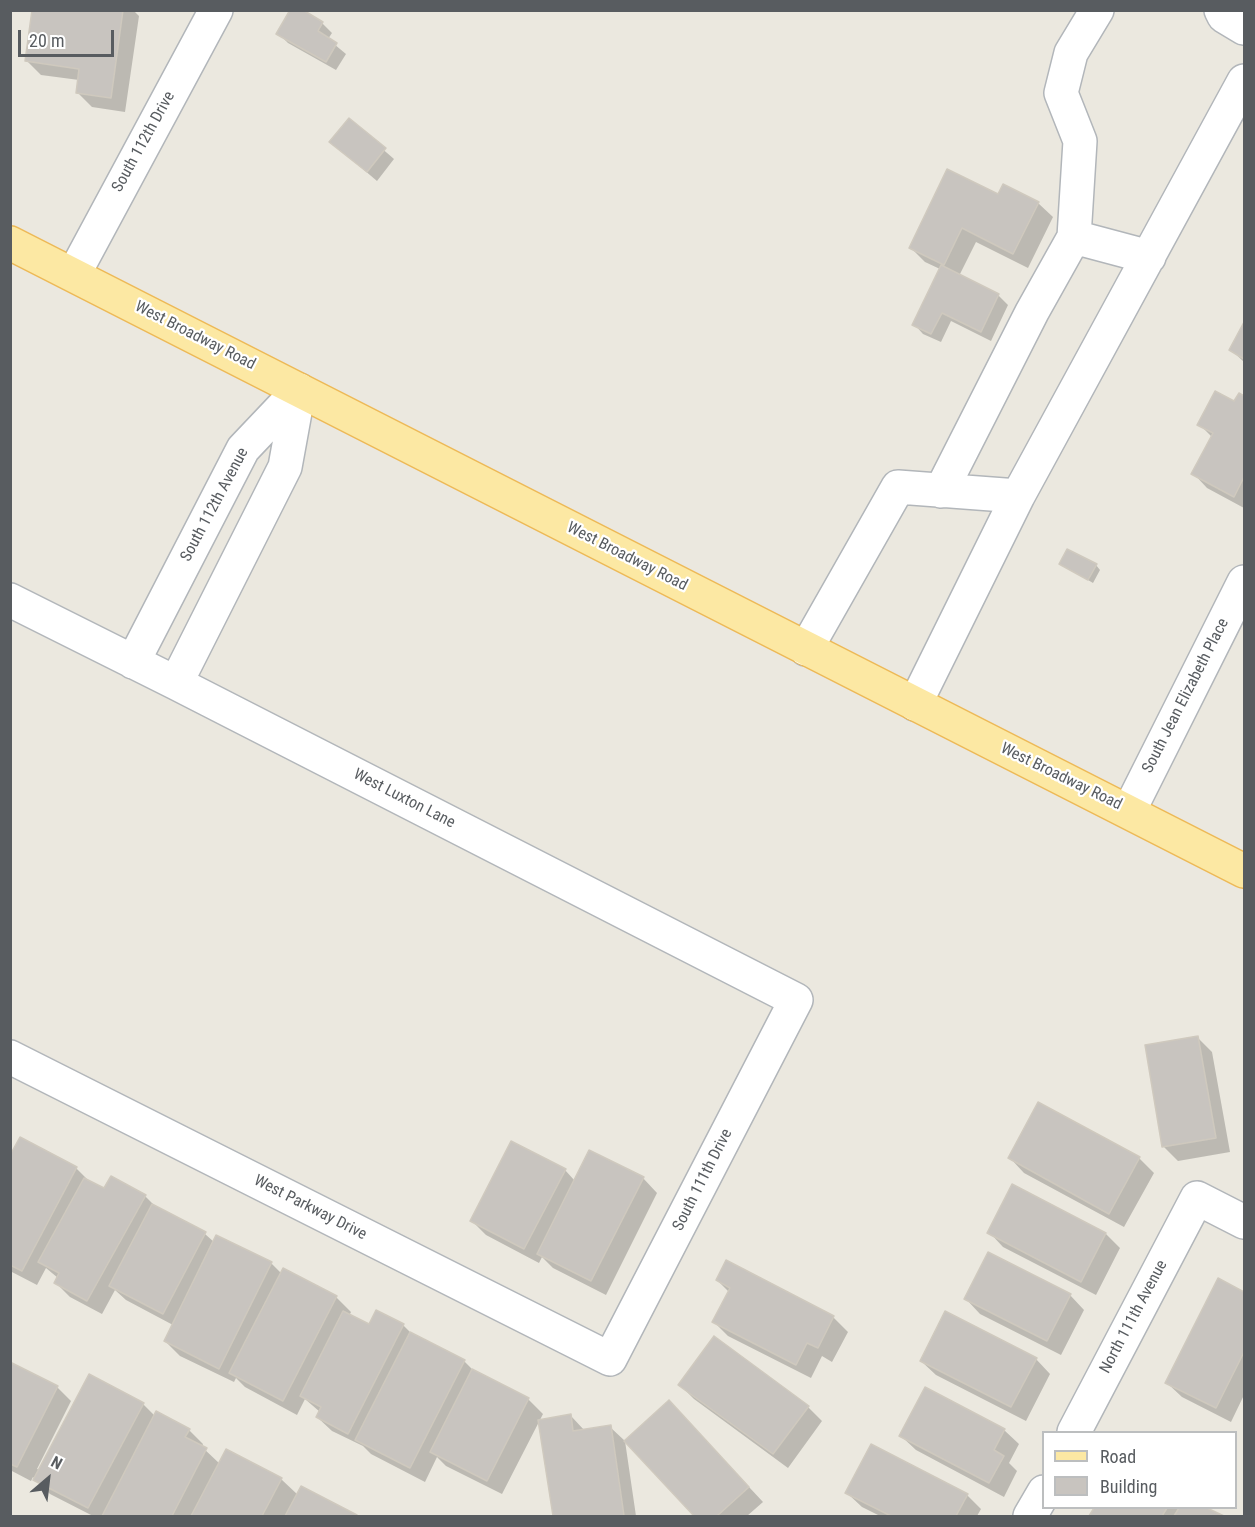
<!DOCTYPE html>
<style>
body{margin:0}
#map{position:relative;width:1255px;height:1527px;overflow:hidden;background:#ebe8df;font-family:"Roboto Condensed",sans-serif}
canvas{display:block}
.frame{position:absolute;inset:0;border:12px solid #585c60;pointer-events:none}
.legend{position:absolute;left:1042px;top:1431px;width:195px;height:78px;box-sizing:border-box;background:#fff;border:2px solid #bcbebf;margin:0;padding:8px 10px;list-style:none;font-size:18px;color:#585c60}
.legend li{display:flex;align-items:center;gap:12px;height:30px}
.legend b{width:30px;border:2px solid #bcbebf}
.north{position:absolute;left:18px;top:1449px;width:60px;height:60px;-webkit-text-stroke:4px #fff;paint-order:stroke;rotate:28deg;font-size:16px;font-weight:700;line-height:24px;text-align:center;color:#585c60}
.north::after{content:'';display:block;margin:auto;width:21px;height:27px;background:#585c60;clip-path:polygon(50% 0,100% 100%,50% 72%,0 100%)}
.scale{position:absolute;left:18px;top:30px;width:96px;height:27px;box-sizing:border-box;border:3px solid #585c60;border-top:0;padding-left:8px;font-size:18px;line-height:21px;white-space:nowrap;color:#585c60;-webkit-text-stroke:4px #fff;paint-order:stroke}
</style>
<div id="map">
<canvas width="1255" height="1527"></canvas>
<div class="frame"></div>
<ul class="legend">
<li><b style="height:8px;background:#fce8a3"></b>Road</li>
<li><b style="height:16px;background:#c8c4bf"></b>Building</li>
</ul>
<div class="north">N</div>
<div class="scale">20 m</div>
</div>
<script>
const ctx = document.querySelector('canvas').getContext('2d');
ctx.lineJoin = 'round';
function fill(path, color) {
  ctx.fillStyle = color;
  ctx.fill(path, 'evenodd');
}
function poly(rows) {
  const path = new Path2D();
  for (const r of rows) {
    path.moveTo(r[0], r[1]);
    for (let i = 2; i < r.length; i += 2) path.lineTo(r[i], r[i + 1]);
  }
  return path;
}
function stroke(path, color, width, dash) {
  ctx.strokeStyle = color;
  ctx.lineWidth = width;
  ctx.lineCap = dash ? 'butt' : 'round';
  ctx.setLineDash(dash || []);
  ctx.stroke(path);
}
function label(font, color, halo, rows, align = 'center') {
  ctx.font = font + ' "Roboto Condensed",sans-serif';
  ctx.lineWidth = 4.5;
  ctx.setLineDash([]);
  ctx.textBaseline = 'middle';
  ctx.strokeStyle = halo;
  ctx.fillStyle = color;
  for (const [text, x, y, turn = 0] of rows) {
    ctx.save();
    ctx.translate(x, y);
    ctx.rotate((+turn || 0) * Math.PI / 180);
    ctx.textAlign = isNaN(turn) ? turn : align;
    if (halo) ctx.strokeText(text, 0, 0);
    ctx.fillText(text, 0, 0);
    ctx.restore();
  }
}
const shadow = poly([
 [33,10,133,10,139,16,125,112,92,107,77,92,79,80,41,75,26,60],
 [322,23,332,33,328,39,346,54,336,70,288,43,278,33],
 [349,120,394,159,377,181,331,142],
 [999,196,1038,203,1053,217,1028,268,976,242,959,276,998,295,1008,305,991,341,951,321,941,342,923,334,914,324,940,269,925,262,911,248],
 [1244,325,1244,362,1231,350],
 [1240,395,1244,397,1244,508,1207,488,1193,473,1212,437,1199,424,1235,403],
 [1061,564,1096,565,1100,570,1093,583],
 [1198,1038,1212,1052,1230,1152,1178,1161,1164,1147,1146,1046],
 [10,1158,76,1168,91,1183,104,1190,145,1196,158,1209,205,1234,214,1242,271,1263,282,1274,336,1297,351,1312,349,1316,370,1326,403,1325,414,1336,464,1361,475,1372,528,1399,543,1414,502,1494,446,1466,437,1457,425,1482,371,1454,363,1446,332,1431,317,1417,320,1412,305,1399,297,1415,245,1387,236,1378,234,1382,180,1356,165,1341,173,1325,126,1300,115,1290,102,1314,70,1297,56,1283,58,1278,46,1268,37,1285,10,1271],
 [1010,1158,1139,1158,1154,1173,1124,1227,1024,1173],
 [565,1170,575,1181,643,1178,657,1193,606,1295,553,1268,542,1257,539,1263,486,1235,472,1221],
 [989,1232,1106,1234,1120,1248,1096,1295,1003,1247],
 [717,1280,833,1317,848,1332,832,1362,822,1356,811,1378,728,1336,714,1322,729,1292],
 [1219,1280,1244,1293,1244,1395,1231,1422,1182,1397,1167,1383],
 [1070,1295,1084,1310,1061,1355,980,1314,966,1299],
 [1036,1359,1050,1374,1026,1421,936,1375,921,1361],
 [10,1363,57,1387,71,1401,37,1469,40,1470,143,1404,155,1416,189,1430,203,1444,202,1447,220,1464,281,1479,298,1495,301,1488,357,1516,93,1516,50,1494,33,1477,31,1481,10,1470],
 [680,1385,808,1407,822,1421,788,1468,694,1399],
 [571,1416,585,1431,610,1427,625,1441,636,1516,554,1516,540,1421],
 [683,1416,763,1502,747,1516,696,1516,626,1441],
 [1004,1430,1019,1444,1009,1463,1017,1471,1004,1497,916,1450,901,1436],
 [847,1493,967,1495,981,1509,977,1516,880,1516,862,1507],
 [1096,1508,1204,1508,1221,1516,1091,1516]
]);
const building = poly([
 [32,10,123,10,111,98,76,93,79,69,25,61,32,10],
 [290,10,303,10,323,22,318,31,337,43,326,62,276,34,290,10],
 [349,118,386,148,367,172,329,142,349,118],
 [947,169,998,194,1003,184,1039,202,1013,254,962,228,944,265,909,248,947,169],
 [941,265,999,294,981,332,942,313,931,334,912,325,941,265],
 [1244,322,1244,359,1229,350,1244,322],
 [1215,391,1234,401,1239,393,1244,396,1244,477,1234,497,1191,474,1213,433,1197,425,1215,391],
 [1067,549,1097,564,1088,580,1059,564,1067,549],
 [1198,1036,1216,1138,1162,1147,1145,1045,1198,1036],
 [1038,1102,1140,1157,1109,1214,1008,1158,1038,1102],
 [20,1137,77,1167,22,1271,10,1265,10,1155,20,1137],
 [511,1141,566,1169,524,1249,470,1221,511,1141],
 [589,1150,644,1177,591,1281,537,1254,589,1150],
 [111,1176,146,1195,87,1301,54,1283,59,1273,38,1262,84,1178,104,1188,111,1176],
 [1012,1184,1106,1233,1081,1282,987,1233,1012,1184],
 [152,1204,206,1232,163,1314,109,1286,152,1204],
 [216,1235,272,1262,219,1369,164,1341,216,1235],
 [988,1252,1071,1294,1047,1341,964,1299,988,1252],
 [726,1260,834,1316,818,1348,807,1343,796,1365,712,1322,730,1288,716,1280,726,1260],
 [283,1268,337,1296,283,1401,229,1373,283,1268],
 [1218,1278,1244,1292,1244,1352,1216,1408,1165,1383,1218,1278],
 [376,1310,404,1324,348,1434,316,1417,321,1407,300,1396,343,1311,369,1324,376,1310],
 [945,1311,1037,1358,1011,1407,920,1361,945,1311],
 [410,1332,465,1360,410,1468,355,1440,410,1332],
 [714,1336,809,1406,773,1454,678,1385,714,1336],
 [10,1362,58,1386,17,1467,10,1464,10,1362],
 [472,1369,529,1398,487,1481,430,1452,472,1369],
 [89,1374,144,1403,88,1508,33,1480,89,1374],
 [925,1387,1005,1429,994,1450,1004,1456,989,1483,899,1436,925,1387],
 [669,1400,749,1487,717,1516,694,1516,624,1441,669,1400],
 [156,1411,190,1429,185,1437,207,1448,172,1516,102,1516,156,1411],
 [571,1414,573,1431,611,1425,624,1516,553,1516,538,1420,571,1414],
 [871,1444,968,1494,956,1516,891,1516,845,1493,871,1444],
 [226,1449,282,1478,262,1516,191,1516,226,1449],
 [301,1486,357,1515,356,1516,285,1516,301,1486],
 [1094,1508,1167,1508,1162,1516,1089,1516,1094,1508],
 [1179,1508,1207,1508,1224,1516,1174,1516,1179,1508]
]);
const minor = poly([
 [1221,10,1224,16,1244,28],
 [1074,237,1080,141,1061,93,1071,53,1097,10],
 [74,274,216,10],
 [941,491,1032,312,1074,237,1149,257],
 [10,600,176,683,796,1000,610,1359,10,1057],
 [806,649,898,487,1018,496],
 [133,662,243,449,299,390],
 [176,683,285,467,299,390],
 [915,704,1018,496,1244,81],
 [1129,811,1244,582],
 [1074,1432,1197,1198,1244,1222],
 [1030,1516,1044,1492]
]);
const major = poly([
 [10,243,1244,871]
]);
const streetNames = [
 ["South 112th Drive",144,142,-61],
 ["West Broadway Road",195,336,27],
 ["South 112th Avenue",215,505,-62],
 ["West Broadway Road",627,557,27],
 ["South Jean Elizabeth Place",1186,696,-63],
 ["West Broadway Road",1061,777,26],
 ["West Luxton Lane",404,799,27],
 ["South 111th Drive",703,1180,-63],
 ["West Parkway Drive",310,1208,27],
 ["North 111th Avenue",1134,1317,-62]
];
fill(shadow, '#0003');
fill(building, '#c8c4bf');
stroke(building, '#cfc9be', 1.5);
stroke(minor, '#b2b6ba', 36);
stroke(major, '#edb957', 36);
stroke(minor, '#fff', 33);
stroke(major, '#fce8a3', 33);
label('16px', '#585c60', '#fff', streetNames);
</script>
